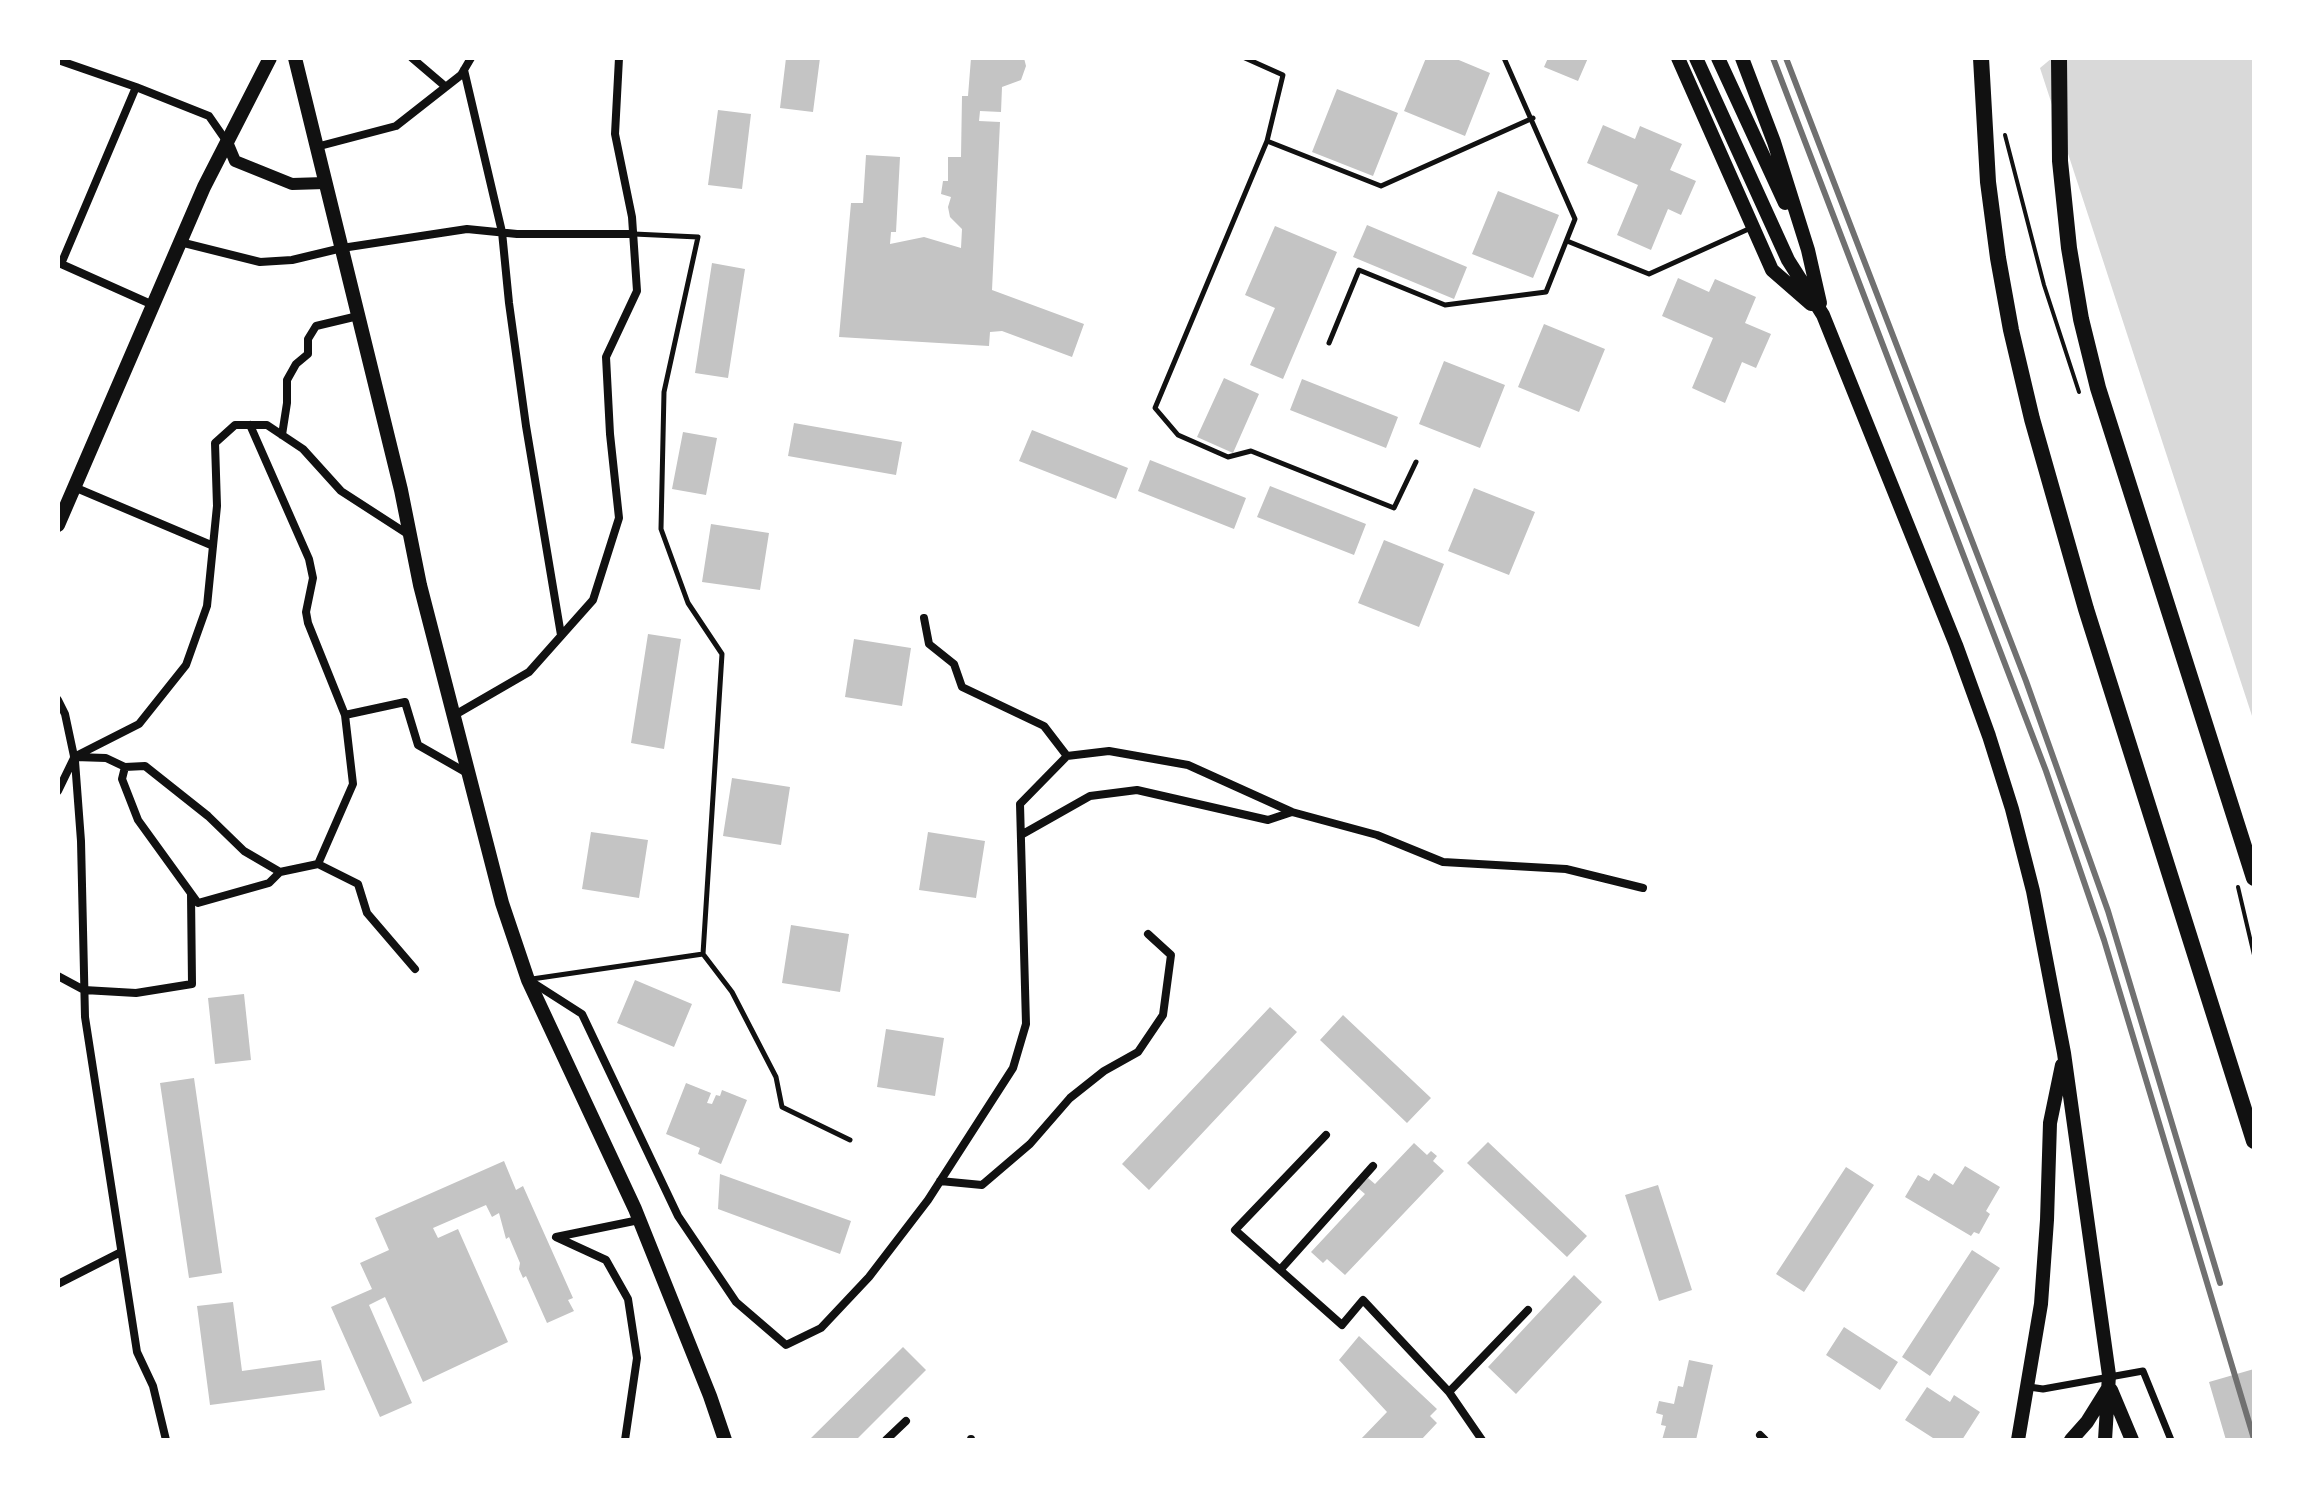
<!DOCTYPE html>
<style>
body{margin:0}
#map{position:relative;width:2312px;height:1498px;overflow:hidden;background:#fff;font-family:"Open Sans",sans-serif}
canvas{display:block}
.frame{position:absolute;inset:0;border:60px solid #fff;pointer-events:none}
</style>
<div id="map">
<canvas width="2312" height="1498"></canvas>
<div class="frame"></div>
</div>
<script>
const ctx = document.querySelector('canvas').getContext('2d');
ctx.lineJoin = 'round';
function fill(path, color) {
  ctx.fillStyle = color;
  ctx.fill(path, 'evenodd');
}
function poly(rows) {
  const path = new Path2D();
  for (const r of rows) {
    path.moveTo(r[0], r[1]);
    for (let i = 2; i < r.length; i += 2) path.lineTo(r[i], r[i + 1]);
  }
  return path;
}
function stroke(path, color, width, dash) {
  ctx.strokeStyle = color;
  ctx.lineWidth = width;
  ctx.lineCap = dash ? 'butt' : 'round';
  ctx.setLineDash(dash || []);
  ctx.stroke(path);
}
const water = poly([
 [2052,58,2254,58,2254,722,2040,68]
]);
const building = poly([
 [786,58,820,58,813,112,780,108],
 [971,58,1024,58,1026,66,1021,80,1002,87,1001,112,980,111,979,121,1000,122,992,290,1084,324,1072,357,1002,331,990,332,989,346,839,337,851,203,863,203,866,155,900,157,896,232,891,232,890,244,924,237,961,248,962,229,950,217,948,207,951,197,941,194,943,181,948,181,948,157,961,157,962,96,968,96],
 [1426,58,1454,58,1490,73,1465,136,1404,111],
 [1548,58,1588,58,1578,81,1544,67],
 [1337,89,1398,113,1373,176,1312,152],
 [718,110,751,114,742,189,708,185],
 [1603,125,1635,139,1640,126,1682,144,1670,170,1696,181,1681,215,1668,209,1651,250,1617,235,1638,185,1587,163],
 [1498,191,1559,215,1533,278,1472,254],
 [1367,225,1467,267,1454,299,1353,257],
 [1275,226,1337,252,1283,379,1250,365,1275,308,1245,295],
 [712,263,745,269,728,378,695,373],
 [1678,278,1709,292,1715,279,1756,297,1745,323,1771,334,1756,368,1742,362,1725,403,1692,388,1713,338,1662,316],
 [1544,324,1605,349,1579,412,1518,387],
 [1444,361,1505,385,1480,448,1419,424],
 [1224,378,1259,394,1233,453,1197,437],
 [1302,379,1398,417,1386,448,1290,410],
 [794,423,902,442,896,475,788,456],
 [1032,430,1128,468,1116,499,1019,461],
 [683,432,717,438,706,495,672,489],
 [1150,460,1246,498,1234,529,1138,491],
 [1270,486,1366,524,1354,555,1257,517],
 [1474,488,1535,512,1509,575,1448,551],
 [711,524,769,533,760,590,702,582],
 [1384,540,1444,564,1419,627,1358,603],
 [648,634,681,639,664,749,631,743],
 [854,639,911,648,902,706,845,697],
 [732,778,790,787,781,845,723,836],
 [591,832,648,840,639,898,582,889],
 [928,832,985,841,976,898,919,890],
 [791,925,849,934,840,992,782,983],
 [635,980,692,1004,674,1047,617,1023],
 [244,994,251,1060,215,1064,208,998],
 [1270,1007,1297,1032,1149,1190,1122,1164],
 [1343,1015,1431,1098,1407,1123,1320,1040],
 [886,1029,944,1038,935,1096,877,1087],
 [194,1078,222,1273,189,1278,160,1083],
 [686,1083,711,1093,707,1103,712,1104,716,1095,720,1096,722,1090,747,1100,721,1164,698,1154,700,1148,666,1134],
 [1488,1142,1587,1236,1567,1257,1467,1163],
 [1414,1143,1427,1155,1431,1151,1437,1156,1433,1161,1444,1171,1345,1275,1327,1259,1323,1263,1311,1252,1365,1194,1358,1188,1368,1178,1375,1184],
 [504,1161,516,1190,523,1186,573,1298,568,1300,574,1311,547,1323,526,1276,523,1278,519,1269,520,1263,509,1237,506,1239,499,1213,492,1217,486,1205,433,1228,438,1238,458,1229,508,1342,423,1382,385,1297,369,1305,412,1403,380,1417,331,1307,372,1289,360,1263,389,1250,375,1218],
 [1965,1166,2000,1187,1986,1211,1990,1214,1979,1234,1974,1232,1971,1236,1905,1197,1918,1175,1929,1181,1934,1173,1953,1185],
 [1846,1167,1874,1185,1804,1292,1776,1274],
 [720,1174,851,1221,840,1254,718,1209],
 [1658,1185,1692,1290,1659,1301,1625,1195],
 [1972,1250,2000,1268,1930,1376,1902,1357],
 [1574,1275,1602,1302,1516,1394,1488,1367],
 [233,1302,242,1371,321,1360,325,1390,210,1405,197,1306],
 [1844,1327,1898,1362,1880,1390,1826,1355],
 [1359,1336,1437,1409,1430,1416,1437,1423,1421,1440,1360,1440,1387,1412,1339,1360],
 [903,1347,926,1370,856,1440,809,1440],
 [1689,1360,1713,1365,1696,1440,1662,1440,1666,1426,1661,1425,1663,1415,1656,1413,1659,1401,1674,1404,1678,1386,1683,1387],
 [2254,1369,2254,1440,2226,1440,2209,1382],
 [1927,1387,1950,1402,1954,1395,1980,1412,1962,1440,1932,1440,1933,1438,1905,1420]
]);
const path = poly([
 [2005,135,2044,285,2079,392],
 [2238,887,2254,955]
]);
const service = poly([
 [1245,58,1283,75,1267,141,1155,408,1178,435,1228,457,1251,451,1394,508,1416,462],
 [1267,141,1381,186,1533,118],
 [1567,241,1649,274,1753,227],
 [1329,343,1359,270,1445,305,1546,292,1575,219,1504,58],
 [703,954,732,992,776,1077,782,1107,850,1140],
 [532,979,703,954,722,654,688,603,661,529,664,392,698,237,634,234]
]);
const pedestrian = poly([
 [2029,1387,2043,1389,2143,1371,2171,1440]
]);
const minor = poly([
 [412,58,446,87],
 [58,60,136,87,209,116,227,142],
 [464,70,502,232,509,303,526,426,561,635],
 [316,147,396,126,461,75,471,58],
 [180,242,260,262,292,260,342,248,467,229,517,234,633,234],
 [59,263,153,305],
 [61,264,136,87],
 [250,425,309,559,313,578,306,612,308,623,345,715,353,784,318,864],
 [282,435,287,403,287,380,296,364,308,354,308,339,316,326,358,316],
 [74,487,211,545],
 [924,618,929,644,954,664,962,687,1044,726,1067,756],
 [58,700,65,714,75,761,81,841,85,1017,137,1352,153,1386,166,1440],
 [345,715,405,702,418,745,467,773],
 [453,716,529,672,593,600,619,518,610,434,606,357,637,291,632,217,615,134,619,58],
 [74,757,139,724,186,665,207,606,217,506,215,443,235,425,267,425,303,449,341,491,409,535],
 [75,757,106,758,125,767,122,779,138,820,198,903,269,883,280,872,318,864,358,884,367,913,415,969],
 [125,767,145,766,208,816,244,851,280,872],
 [58,791,74,758],
 [1021,835,1090,796,1137,790,1268,820,1292,812],
 [58,976,84,990,136,993,192,984,191,894],
 [532,982,582,1014,678,1216,736,1302,786,1345,821,1328,869,1277,928,1200,1013,1068,1026,1024,1020,804,1067,756,1109,751,1188,765,1292,812,1377,835,1443,862,1566,869,1643,888],
 [1326,1135,1235,1230,1342,1325,1363,1300,1449,1392],
 [940,1181,982,1185,1030,1144,1070,1098,1104,1071,1138,1052,1163,1015,1171,955,1148,934],
 [1280,1270,1373,1166],
 [58,1284,121,1252],
 [1760,1435,1765,1440],
 [625,1440,637,1358,628,1299,606,1260,556,1237,639,1220],
 [886,1440,906,1421],
 [971,1440,971,1439],
 [1482,1440,1449,1392,1528,1310]
]);
const tertiary = poly([
 [227,142,235,161,292,184,325,183]
]);
const secondary = poly([
 [295,58,401,490,420,585,502,903,528,980,635,1209,710,1396,725,1440],
 [1678,58,1772,270,1811,304],
 [1696,58,1788,260,1823,315,1956,645,1989,736,2012,809,2033,891,2064,1053,2109,1375,2105,1440],
 [1718,58,1785,203],
 [1742,58,1774,142,1808,250,1820,303],
 [58,525,204,187,270,58],
 [2111,1390,2132,1440],
 [2018,1440,2041,1304,2047,1220,2050,1123,2062,1065],
 [2071,1440,2087,1422,2107,1390]
]);
const trunk = poly([
 [1981,58,1988,182,1998,258,2011,330,2032,419,2086,609,2254,1141],
 [2059,58,2060,161,2069,248,2081,319,2098,388,2254,878]
]);
const rail = poly([
 [1773,58,2046,771,2104,940,2254,1439],
 [1786,58,2026,681,2108,911,2220,1283]
]);
fill(water, '#d9d9d9');
fill(building, '#c4c4c4');
stroke(path, '#111', 4);
stroke(service, '#111', 5);
stroke(pedestrian, '#111', 7);
stroke(minor, '#111', 8);
stroke(tertiary, '#111', 12);
stroke(secondary, '#111', 14);
stroke(trunk, '#111', 16);
stroke(rail, '#707070', 6);
</script>
